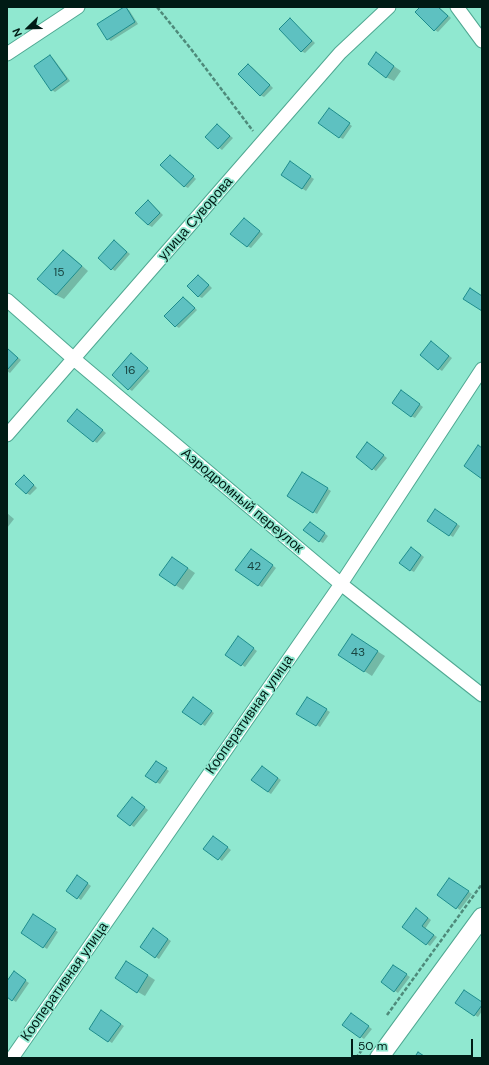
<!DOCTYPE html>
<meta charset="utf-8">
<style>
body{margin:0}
#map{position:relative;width:489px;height:1065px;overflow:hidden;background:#90e8d0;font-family:"DM Sans",sans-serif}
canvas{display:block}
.frame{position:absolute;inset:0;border:8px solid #001b15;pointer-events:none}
.north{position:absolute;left:8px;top:8px;width:40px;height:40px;-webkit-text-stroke:3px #90e8d0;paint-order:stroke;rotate:247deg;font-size:11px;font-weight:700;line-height:16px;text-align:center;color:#001b15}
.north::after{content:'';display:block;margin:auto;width:14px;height:18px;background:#001b15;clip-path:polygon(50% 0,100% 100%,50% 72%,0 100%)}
.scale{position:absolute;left:351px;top:1039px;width:122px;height:18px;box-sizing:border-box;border:2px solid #001b15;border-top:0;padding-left:5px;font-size:12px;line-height:14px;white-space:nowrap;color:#001b15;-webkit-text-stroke:3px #90e8d0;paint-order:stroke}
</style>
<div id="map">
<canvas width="489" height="1065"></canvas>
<div class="frame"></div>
<div class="north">N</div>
<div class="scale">50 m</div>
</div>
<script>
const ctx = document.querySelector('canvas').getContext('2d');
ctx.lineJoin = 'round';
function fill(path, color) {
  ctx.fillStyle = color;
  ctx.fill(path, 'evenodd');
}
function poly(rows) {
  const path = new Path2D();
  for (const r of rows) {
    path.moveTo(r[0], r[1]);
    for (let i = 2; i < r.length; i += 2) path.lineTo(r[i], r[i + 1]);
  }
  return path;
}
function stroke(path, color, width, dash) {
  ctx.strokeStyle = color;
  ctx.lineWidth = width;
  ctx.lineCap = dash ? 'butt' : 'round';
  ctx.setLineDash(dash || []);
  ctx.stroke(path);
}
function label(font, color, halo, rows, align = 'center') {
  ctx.font = font + ' "DM Sans",sans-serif';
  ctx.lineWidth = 3.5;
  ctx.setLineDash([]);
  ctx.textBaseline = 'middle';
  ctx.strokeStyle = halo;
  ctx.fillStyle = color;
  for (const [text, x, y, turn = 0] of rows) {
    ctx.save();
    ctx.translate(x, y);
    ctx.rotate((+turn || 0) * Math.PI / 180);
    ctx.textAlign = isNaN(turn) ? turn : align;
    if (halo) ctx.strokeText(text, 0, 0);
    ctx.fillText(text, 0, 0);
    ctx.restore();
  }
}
const shadow = poly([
 [421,7,439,7,451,18,438,32,435,30],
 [125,8,129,10,138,24,111,41,108,39],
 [290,20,293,22,315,43,305,53,301,51],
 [376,54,401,71,394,81,386,77],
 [50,56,53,58,70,81,55,92,52,90],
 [249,65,252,67,273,88,264,97,260,95],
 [333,112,352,126,343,139,339,137],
 [217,125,233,138,222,150,206,137],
 [170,156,174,158,196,179,188,188,184,186],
 [293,165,314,179,306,191,282,175],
 [148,201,151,203,163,215,152,227,148,225,136,213],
 [247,221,263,234,251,248,247,246],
 [114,241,130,254,115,271,112,269],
 [63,251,70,255,88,271,64,299,56,295],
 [198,276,202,278,212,288,202,298,198,296],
 [183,298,187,300,197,310,179,328,176,326],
 [434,344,452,358,442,371,439,369],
 [7,348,21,360,10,373,7,371],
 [134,356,150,371,132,391,129,389],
 [404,393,423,407,415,418,411,416],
 [81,412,106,433,97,443,94,441],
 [371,445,387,458,376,471,357,457],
 [303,473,331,491,317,514,288,496],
 [24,476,27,478,37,488,30,495,26,493],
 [435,510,460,526,453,537,428,521],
 [7,513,14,519,7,528],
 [314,525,328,536,323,543,319,541],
 [415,550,424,557,414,572,410,570],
 [255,552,276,568,262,587,258,585],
 [179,562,195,573,183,590,160,575],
 [242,640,257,651,245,667,227,654],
 [359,640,385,656,372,676,339,655],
 [307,698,330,712,320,727,298,714],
 [196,700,214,713,205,726,184,711],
 [160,764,169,771,160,784,156,782],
 [265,769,281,780,271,794,268,792],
 [136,800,148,810,134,827,118,816],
 [217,839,231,850,222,861,205,849],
 [80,878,91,886,81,900,78,898],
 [453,881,472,894,460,910,439,895],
 [420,911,431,920,425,929,437,937,430,946,403,927],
 [33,916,58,932,47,949,22,933],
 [156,931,171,941,159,959,156,957],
 [127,962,155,980,145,996,138,992],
 [397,968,410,977,398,993,383,982],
 [17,975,29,983,16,1002,7,996,7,982],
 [456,1003,482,1003,482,1011,478,1017],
 [105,1014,124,1026,112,1043,90,1029],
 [354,1016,372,1029,364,1039,343,1025]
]);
const building = poly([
 [124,7,126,7,135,22,107,40,97,24,124,7],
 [420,7,438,7,448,16,434,31,415,12,420,7],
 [290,18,312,41,301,52,279,29,290,18],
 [376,52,394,66,386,78,368,64,376,52],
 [50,55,67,79,51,91,34,66,50,55],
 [248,64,270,85,260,96,238,74,248,64],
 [329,108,350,123,339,138,318,123,329,108],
 [217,124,230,136,218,149,205,137,217,124],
 [170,155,194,176,184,187,160,165,170,155],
 [290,161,311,176,302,189,281,175,290,161],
 [148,200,160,213,148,225,135,213,148,200],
 [244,218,260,231,247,247,230,234,244,218],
 [114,240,127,252,111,270,98,258,114,240],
 [63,250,82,266,56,295,37,279,63,250],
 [198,275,209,285,198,297,187,286,198,275],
 [470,288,482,296,482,311,463,299,470,288],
 [183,297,195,308,175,327,164,316,183,297],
 [431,341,449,356,438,370,420,355,431,341],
 [7,348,18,358,7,370,7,348],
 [131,353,148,368,128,390,112,375,131,353],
 [401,390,420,404,411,417,392,403,401,390],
 [77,409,103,430,93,442,67,421,77,409],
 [367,442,384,455,372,470,356,457,367,442],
 [478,445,482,448,482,479,464,466,478,445],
 [302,472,328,488,313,513,287,496,302,472],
 [24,475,34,485,26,494,15,484,24,475],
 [435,509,457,524,449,536,427,521,435,509],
 [310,522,325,533,319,542,303,530,310,522],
 [411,547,421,555,410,571,399,563,411,547],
 [251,549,273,565,258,586,235,570,251,549],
 [172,557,188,568,175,586,159,575,172,557],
 [352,634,378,651,364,672,338,655,352,634],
 [238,636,254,648,241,666,225,655,238,636],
 [193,697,212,711,201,725,182,712,193,697],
 [307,697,327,709,316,726,296,714,307,697],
 [156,761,167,768,156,783,145,776,156,761],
 [262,766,278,778,268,792,251,780,262,766],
 [132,797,145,807,130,826,117,816,132,797],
 [213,836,228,847,218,860,203,849,213,836],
 [77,875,88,883,77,899,66,891,77,875],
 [449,878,469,891,456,909,437,895,449,878],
 [416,908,428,918,422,926,434,935,426,945,402,927,416,908],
 [33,914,56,929,43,948,21,933,33,914],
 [153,928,168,939,155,958,140,947,153,928],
 [126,961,148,975,137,993,115,978,126,961],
 [393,965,407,974,394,992,381,982,393,965],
 [14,971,26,980,12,1001,7,997,7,981,14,971],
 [464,990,482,1002,482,1005,474,1016,455,1003,464,990],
 [101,1010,121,1024,108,1042,89,1029,101,1010],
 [351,1013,369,1026,360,1038,342,1025,351,1013],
 [418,1052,427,1058,414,1058,418,1052]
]);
const path = poly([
 [157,7,191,49,253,131],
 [387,1015,482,884],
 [356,1058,364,1047]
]);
const minor = poly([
 [457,7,482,41],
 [7,54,78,7],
 [7,300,74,359,341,584,482,695],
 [7,435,340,53,389,7],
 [12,1058,341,584,482,369]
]);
const secondary = poly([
 [379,1058,482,917]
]);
const numberNames = [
 ["15",59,273],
 ["16",130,371],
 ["42",254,567],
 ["43",358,653]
];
const streetNames = [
 ["улица Суворова",196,219,-49],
 ["Аэродромный переулок",242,501,40],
 ["Кооперативная улица",250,715,-55],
 ["Кооперативная улица",65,982,-55]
];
fill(shadow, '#0003');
fill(building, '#5ec1c1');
stroke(building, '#1e8c8c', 1);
stroke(minor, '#4fa892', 15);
stroke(secondary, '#4fa892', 20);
stroke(path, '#4e8a7a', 2.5, [4, 2]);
stroke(minor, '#fff', 13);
stroke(secondary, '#fff', 18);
label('12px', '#184440', null, numberNames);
label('14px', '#001b15', '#90e8d0', streetNames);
</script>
